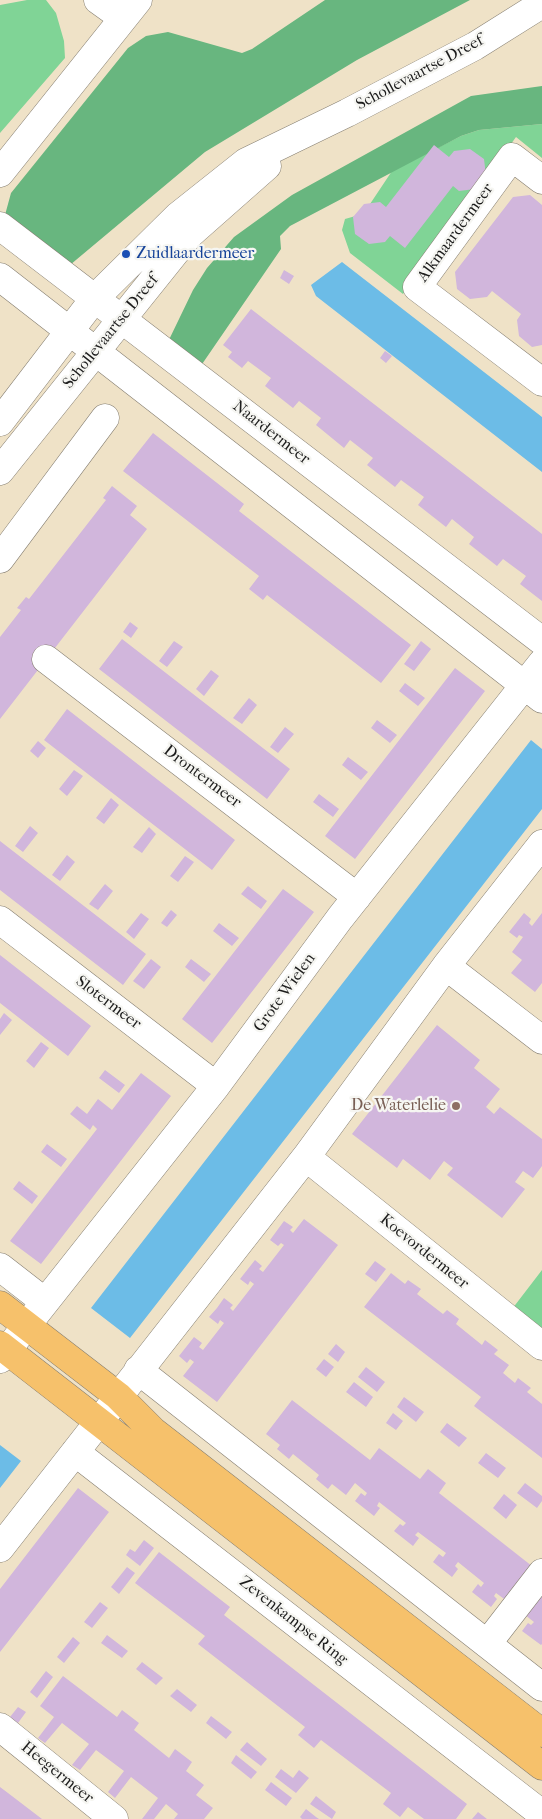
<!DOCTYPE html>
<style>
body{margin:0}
canvas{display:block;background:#efe2c7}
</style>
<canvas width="542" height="1819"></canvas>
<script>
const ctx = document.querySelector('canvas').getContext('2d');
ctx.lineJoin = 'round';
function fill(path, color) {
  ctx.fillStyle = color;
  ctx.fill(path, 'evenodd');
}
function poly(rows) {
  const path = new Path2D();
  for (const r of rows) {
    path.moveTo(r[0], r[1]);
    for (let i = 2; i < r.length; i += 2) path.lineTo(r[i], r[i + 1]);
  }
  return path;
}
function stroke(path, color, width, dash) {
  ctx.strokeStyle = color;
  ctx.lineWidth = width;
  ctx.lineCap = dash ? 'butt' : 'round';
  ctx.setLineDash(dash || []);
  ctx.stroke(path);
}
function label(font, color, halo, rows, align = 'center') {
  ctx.font = font + ' "IM FELL French Canon",serif';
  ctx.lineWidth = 4.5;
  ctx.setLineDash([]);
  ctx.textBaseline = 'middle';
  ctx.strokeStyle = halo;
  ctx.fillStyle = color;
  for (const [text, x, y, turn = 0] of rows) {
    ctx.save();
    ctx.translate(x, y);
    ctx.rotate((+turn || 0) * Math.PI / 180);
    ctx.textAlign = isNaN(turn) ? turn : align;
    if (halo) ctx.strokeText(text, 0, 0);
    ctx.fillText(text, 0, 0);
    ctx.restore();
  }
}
const green = poly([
 [27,0,46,0,56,13,64,41,65,58,0,133,0,5],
 [542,124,542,158,516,137,403,294,350,253,342,230,345,219,359,215,368,207,392,171,461,136,479,130],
 [542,1270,542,1338,509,1313]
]);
const forest = poly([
 [325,0,470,0,357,60,205,152,64,270,2,226,11,193,128,48,146,36,168,32,242,53,252,49],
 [542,86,542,124,479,130,461,136,290,226,280,236,281,249,198,370,166,346,193,290,207,268,234,237,292,195,471,96]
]);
const water = poly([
 [342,262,542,417,542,472,316,296,311,285],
 [531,740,542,749,542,809,130,1338,91,1308],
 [0,1445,21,1461,0,1488]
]);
const building = poly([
 [434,145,449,157,454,151,470,149,484,159,486,176,475,189,459,191,453,186,405,248,390,236,385,242,369,244,355,234,353,217,364,204,380,202,386,207],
 [530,195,542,205,542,345,532,347,519,336,517,320,521,314,492,291,487,297,470,299,457,289,455,272,513,197],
 [284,270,294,276,289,284,280,278],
 [251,309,542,534,542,601,520,584,526,576,503,559,497,566,469,544,474,537,452,519,446,527,418,505,424,497,401,480,395,487,367,465,373,458,350,440,344,448,316,425,321,418,299,401,293,408,265,386,271,378,248,361,242,368,228,357,232,352,223,345],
 [385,351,392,356,386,363,380,358],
 [153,433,244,504,239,511,411,645,381,683,267,595,263,600,249,589,259,576,123,471],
 [112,486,137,506,130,515,147,529,0,719,0,637,21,610,17,608,26,597,29,599,106,500,103,498],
 [130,622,138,628,131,638,123,632],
 [122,639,290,769,267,799,99,669],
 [174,641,183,647,167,667,159,661],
 [421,641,431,649,414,671,404,664],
 [455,668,485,691,355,859,325,836],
 [211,670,219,676,204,696,196,689],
 [405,683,425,698,418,706,399,691],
 [249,698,257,705,242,724,233,718],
 [67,709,235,840,212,870,44,740],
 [377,720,397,735,390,743,371,728],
 [285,727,294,734,278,753,270,747],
 [38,741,46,748,38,758,30,751],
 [348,757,368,772,361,780,342,765],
 [74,770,83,776,67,796,59,789],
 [319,794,339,809,333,817,313,802],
 [111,798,119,805,104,824,96,818],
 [30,826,38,833,23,852,15,846],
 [149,827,156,834,142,853,133,847],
 [0,841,146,954,123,985,0,890],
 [67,855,75,862,60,881,52,875],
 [185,856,194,862,178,882,170,876],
 [105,884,113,891,98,910,89,904],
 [248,886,267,901,261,909,241,894],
 [283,889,314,912,212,1043,182,1019],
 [171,910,177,915,167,927,161,923],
 [141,913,149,919,134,939,126,932],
 [524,913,531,919,529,923,532,926,542,913,542,983,535,992,511,973,522,960,512,952,523,937,519,935,517,938,509,932],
 [219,923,239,938,232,946,213,931],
 [0,955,91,1026,68,1056,0,1003],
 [151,959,161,967,144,989,133,981],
 [191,959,211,974,204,982,185,967],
 [4,1013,12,1020,0,1035,0,1019],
 [437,1025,480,1060,474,1068,500,1089,486,1107,494,1114,500,1107,542,1139,542,1166,533,1178,523,1171,515,1182,525,1189,502,1218,447,1175,453,1168,444,1161,430,1180,403,1159,397,1168,352,1134],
 [41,1042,49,1048,34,1068,26,1061],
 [105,1070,125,1085,119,1093,99,1078],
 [141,1073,171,1096,41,1264,10,1241,97,1129,93,1125,90,1130,70,1114,77,1106,87,1114,98,1099,112,1110],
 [47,1144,67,1159,61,1167,41,1152],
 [19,1181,38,1196,32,1204,13,1189],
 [304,1219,338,1245,217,1402,183,1376,194,1362,190,1359,187,1363,179,1356,194,1337,202,1343,199,1347,203,1350,224,1323,220,1320,218,1324,209,1317,217,1308,224,1298,233,1305,230,1308,233,1311,254,1284,250,1281,248,1285,240,1279,255,1260,262,1266,259,1269,263,1272,284,1245,281,1243,278,1246,270,1240,284,1221,293,1227,290,1230,293,1233],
 [375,1261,386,1269,376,1282,365,1274],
 [391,1273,405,1284,408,1280,421,1289,417,1294,443,1314,447,1310,459,1319,456,1324,482,1345,485,1340,498,1350,494,1354,509,1365,503,1373,515,1383,518,1378,531,1388,527,1392,542,1404,542,1458,474,1406,481,1397,364,1307],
 [336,1344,345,1352,338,1362,328,1354],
 [324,1359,334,1367,326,1377,316,1369],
 [366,1367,385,1382,377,1392,358,1377],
 [354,1382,373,1397,366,1407,346,1392],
 [404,1397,424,1412,416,1422,397,1407],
 [292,1400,370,1460,379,1448,420,1479,428,1469,446,1483,439,1493,537,1570,511,1604,496,1593,494,1596,497,1599,491,1607,472,1592,478,1584,481,1587,484,1583,458,1562,455,1566,458,1569,452,1577,433,1562,439,1554,443,1557,446,1553,418,1532,415,1535,419,1538,413,1546,394,1531,400,1524,403,1526,406,1523,379,1502,377,1506,380,1508,374,1516,355,1501,361,1493,365,1496,367,1493,355,1483,346,1495,332,1484,328,1489,316,1479,319,1475,293,1454,289,1459,277,1449,280,1445,266,1434],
 [393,1413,403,1421,396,1430,386,1423],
 [447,1423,467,1438,459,1447,440,1432],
 [486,1453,506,1468,498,1478,478,1463],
 [525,1483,542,1496,542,1501,537,1508,517,1493],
 [78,1488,109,1512,0,1652,0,1589],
 [504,1494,517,1505,506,1519,493,1508],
 [144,1540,154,1548,140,1566,126,1555,130,1549,135,1552],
 [159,1552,230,1607,224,1615,467,1804,456,1819,424,1819,408,1807,400,1817,383,1804,391,1793,321,1740,314,1748,298,1735,305,1727,198,1644,205,1636,135,1583],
 [127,1567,135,1573,119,1594,111,1587],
 [542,1582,542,1644,541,1645,522,1631,528,1623,531,1625,534,1622,520,1611],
 [100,1602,108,1608,92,1628,84,1622],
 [107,1635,128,1651,122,1658,101,1643],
 [73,1637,80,1643,64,1663,57,1657],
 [142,1662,163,1678,156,1685,136,1669],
 [46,1671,53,1677,37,1698,30,1692],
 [63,1676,117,1717,122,1710,139,1723,134,1730,169,1758,175,1749,192,1762,186,1771,204,1785,196,1795,213,1808,204,1819,174,1819,178,1814,166,1804,154,1819,142,1819,158,1798,131,1777,115,1798,108,1792,124,1771,96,1750,80,1770,72,1765,89,1744,62,1723,45,1743,38,1738,54,1717,40,1706],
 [177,1689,197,1705,191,1712,170,1696],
 [18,1707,26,1712,18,1723,10,1717],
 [211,1716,232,1732,226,1739,206,1723],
 [247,1742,267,1759,261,1766,240,1750],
 [236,1755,257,1772,251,1779,231,1763],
 [281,1769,293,1778,299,1770,309,1778,296,1793,275,1777],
 [271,1782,292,1798,286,1806,265,1790],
 [0,1787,8,1793,42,1819,0,1819],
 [316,1796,336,1812,332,1819,310,1804],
 [306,1809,316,1817,319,1819,302,1819,300,1817],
 [478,1812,487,1819,472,1819]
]);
const minor = poly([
 [98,0,123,18],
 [0,173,138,0],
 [542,180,512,157,417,287,542,382],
 [0,226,542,641],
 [0,277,542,699],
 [0,422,94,299,178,216,246,162,347,113,475,46,542,4],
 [0,471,190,234,267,166],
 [0,559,105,418],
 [46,659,357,897],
 [0,920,216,1086],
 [446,966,542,1040],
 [306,1157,542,1346],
 [0,1267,45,1302],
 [0,1359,216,1086,340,918,542,663],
 [138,1370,542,1687],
 [75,1452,542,1814],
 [0,1548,306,1157,446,966,542,844],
 [487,1644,542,1573],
 [0,1727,114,1819]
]);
const major = poly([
 [0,1305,118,1396,153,1431,542,1733],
 [0,1345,542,1766]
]);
const markers = [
 [126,254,5,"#1a4fb4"],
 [456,1106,5,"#8d6e63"]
];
const streetNames = [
 ["Schollevaartse Dreef",420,73,-28],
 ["Alkmaardermeer",456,233,-54],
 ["Schollevaartse Dreef",111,332,-51],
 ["Naardermeer",271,433,38],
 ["Drontermeer",202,777,37],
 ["Grote Wielen",285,993,-54],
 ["Slotermeer",108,1003,37],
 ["Koevordermeer",424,1252,39],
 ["Zevenkampse Ring",293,1621,38],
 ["Heegermeer",57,1773,39]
];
const transitNames = [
 ["Zuidlaardermeer",136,254]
];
const educationNames = [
 ["De Waterlelie",446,1106]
];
fill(green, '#80d496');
fill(forest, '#68b67f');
fill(water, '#6cbce7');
fill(building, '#d1b6dc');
stroke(minor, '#867f72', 29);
stroke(major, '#867f72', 29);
stroke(minor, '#fff', 28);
stroke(major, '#f6c16b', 28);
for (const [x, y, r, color] of markers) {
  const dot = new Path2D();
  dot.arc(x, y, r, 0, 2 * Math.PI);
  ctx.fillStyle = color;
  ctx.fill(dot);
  stroke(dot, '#f6f6f2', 2);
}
label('16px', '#1c1c1c', '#f6f6f2', streetNames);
label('16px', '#164399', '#f6f6f2', transitNames, 'left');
label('16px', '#785e54', '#f6f6f2', educationNames, 'right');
</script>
